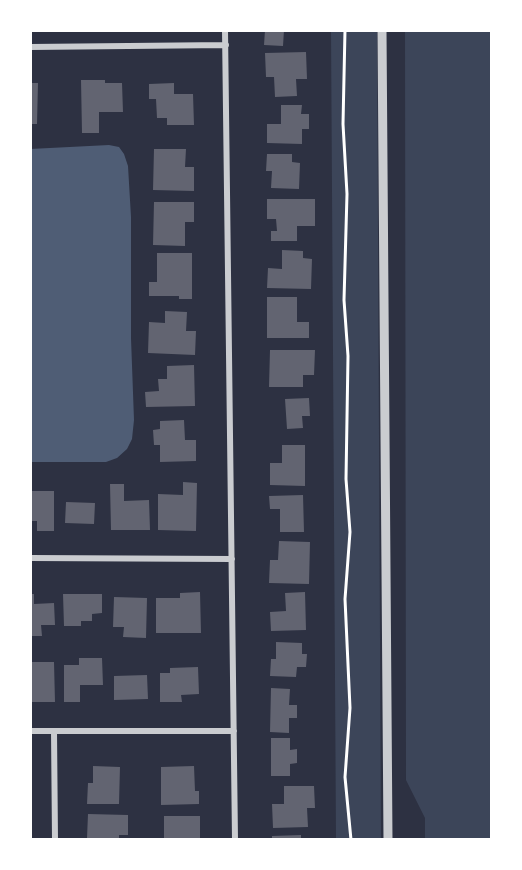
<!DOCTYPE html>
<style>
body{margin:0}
#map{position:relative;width:522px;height:870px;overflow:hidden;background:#2d3142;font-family:Signika,sans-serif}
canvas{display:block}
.frame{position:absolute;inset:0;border:32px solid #fff;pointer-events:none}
</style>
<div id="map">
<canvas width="522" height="870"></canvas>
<div class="frame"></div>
</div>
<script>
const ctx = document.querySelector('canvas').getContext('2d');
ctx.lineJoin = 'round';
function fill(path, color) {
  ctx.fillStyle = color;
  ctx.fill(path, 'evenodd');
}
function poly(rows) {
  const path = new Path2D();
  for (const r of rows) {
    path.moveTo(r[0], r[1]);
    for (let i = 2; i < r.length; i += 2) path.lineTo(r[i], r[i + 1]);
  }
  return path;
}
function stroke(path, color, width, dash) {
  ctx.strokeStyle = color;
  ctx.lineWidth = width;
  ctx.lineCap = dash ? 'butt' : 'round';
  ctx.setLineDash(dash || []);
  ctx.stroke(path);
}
const green = poly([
 [331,30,377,30,381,840,336,840],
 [405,30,492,30,492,840,425,840,425,818,406,780]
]);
const water = poly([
 [109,145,119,147,124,154,128,166,131,217,131,338,134,420,132,439,127,449,117,458,106,462,30,462,30,149]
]);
const building = poly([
 [265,30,284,30,283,46,264,45],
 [306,52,307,79,296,79,297,96,275,97,274,77,266,77,265,53],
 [81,80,105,80,105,83,122,83,123,112,99,112,99,133,82,133],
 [30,83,38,83,37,124,30,124],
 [174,83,174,94,193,94,194,125,167,125,167,118,157,118,156,99,149,99,149,84],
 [281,105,302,105,301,114,309,114,309,129,302,129,302,144,267,143,267,124,281,124],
 [154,149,186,149,185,167,194,167,194,191,153,190],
 [267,154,292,154,292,162,300,163,299,189,271,188,272,171,266,171],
 [267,199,315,199,315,226,297,226,297,241,271,241,271,231,277,231,276,219,267,219],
 [154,202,194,202,194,222,185,222,185,246,153,245],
 [282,250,303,251,303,258,312,259,311,289,267,288,268,268,282,269],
 [157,253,192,253,192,299,179,299,179,296,149,296,149,282,157,282],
 [267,297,297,297,297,322,309,322,309,338,267,338],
 [165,311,187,312,186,331,196,331,195,355,148,353,149,322,165,323],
 [270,350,315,350,314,375,303,375,303,387,269,387],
 [194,365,195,406,146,407,145,392,159,391,158,379,167,379,167,366],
 [309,398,310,416,302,416,303,428,287,429,285,399],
 [184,420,185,440,196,440,196,461,160,462,160,445,154,445,153,430,160,429,160,421],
 [282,445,305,445,305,486,270,485,270,463,282,463],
 [183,482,197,483,196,531,158,530,158,494,183,495],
 [110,484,124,484,124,501,149,500,150,530,111,530],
 [30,491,54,491,54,531,37,531,37,521,30,521],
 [303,495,304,532,280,532,280,509,270,509,269,496],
 [66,502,95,503,94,524,65,523],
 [279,541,310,542,309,584,269,583,270,560,278,560],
 [200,592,201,633,156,633,156,598,180,598,180,593],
 [305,592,306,630,271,631,270,612,286,611,285,593],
 [30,594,34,594,34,604,54,603,55,625,41,625,42,636,30,636],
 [63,594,102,594,102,613,92,614,92,621,81,621,81,626,64,626],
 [114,597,147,598,146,638,123,637,124,627,113,627],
 [276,642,302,643,302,654,307,654,306,667,297,667,296,677,270,676,271,659,276,659],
 [79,658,102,658,103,685,80,685,80,702,64,702,64,665,79,665],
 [30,662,54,662,55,702,32,702,32,695,30,695],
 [198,667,199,694,181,695,182,702,160,702,160,673,170,673,170,668],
 [147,675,148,699,114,700,114,676],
 [271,688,290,689,289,705,297,705,297,718,289,718,289,733,270,732],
 [271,738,290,738,290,750,297,749,297,763,290,764,290,776,271,776],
 [93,766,120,767,119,804,87,804,88,783,93,783],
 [194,766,195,791,199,791,199,804,161,805,161,767],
 [284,786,314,786,315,808,307,808,308,827,273,828,272,804,284,804],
 [88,814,128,815,128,835,119,835,119,840,87,838],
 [164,816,200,816,200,840,164,840],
 [301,835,301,840,272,840,272,836]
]);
const path = poly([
 [345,30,343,124,347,194,344,300,348,356,346,479,350,532,345,599,350,708,345,777,351,840]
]);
const minor = poly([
 [225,30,235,840],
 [30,47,226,45],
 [30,558,232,559],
 [30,731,234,731],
 [54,731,55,840]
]);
const tertiary = poly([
 [382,30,388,840]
]);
fill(green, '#3c4559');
fill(water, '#4f5d75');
fill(building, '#626471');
stroke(path, '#fff', 3);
stroke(minor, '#caccd0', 6);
stroke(tertiary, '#caccd0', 9);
</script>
